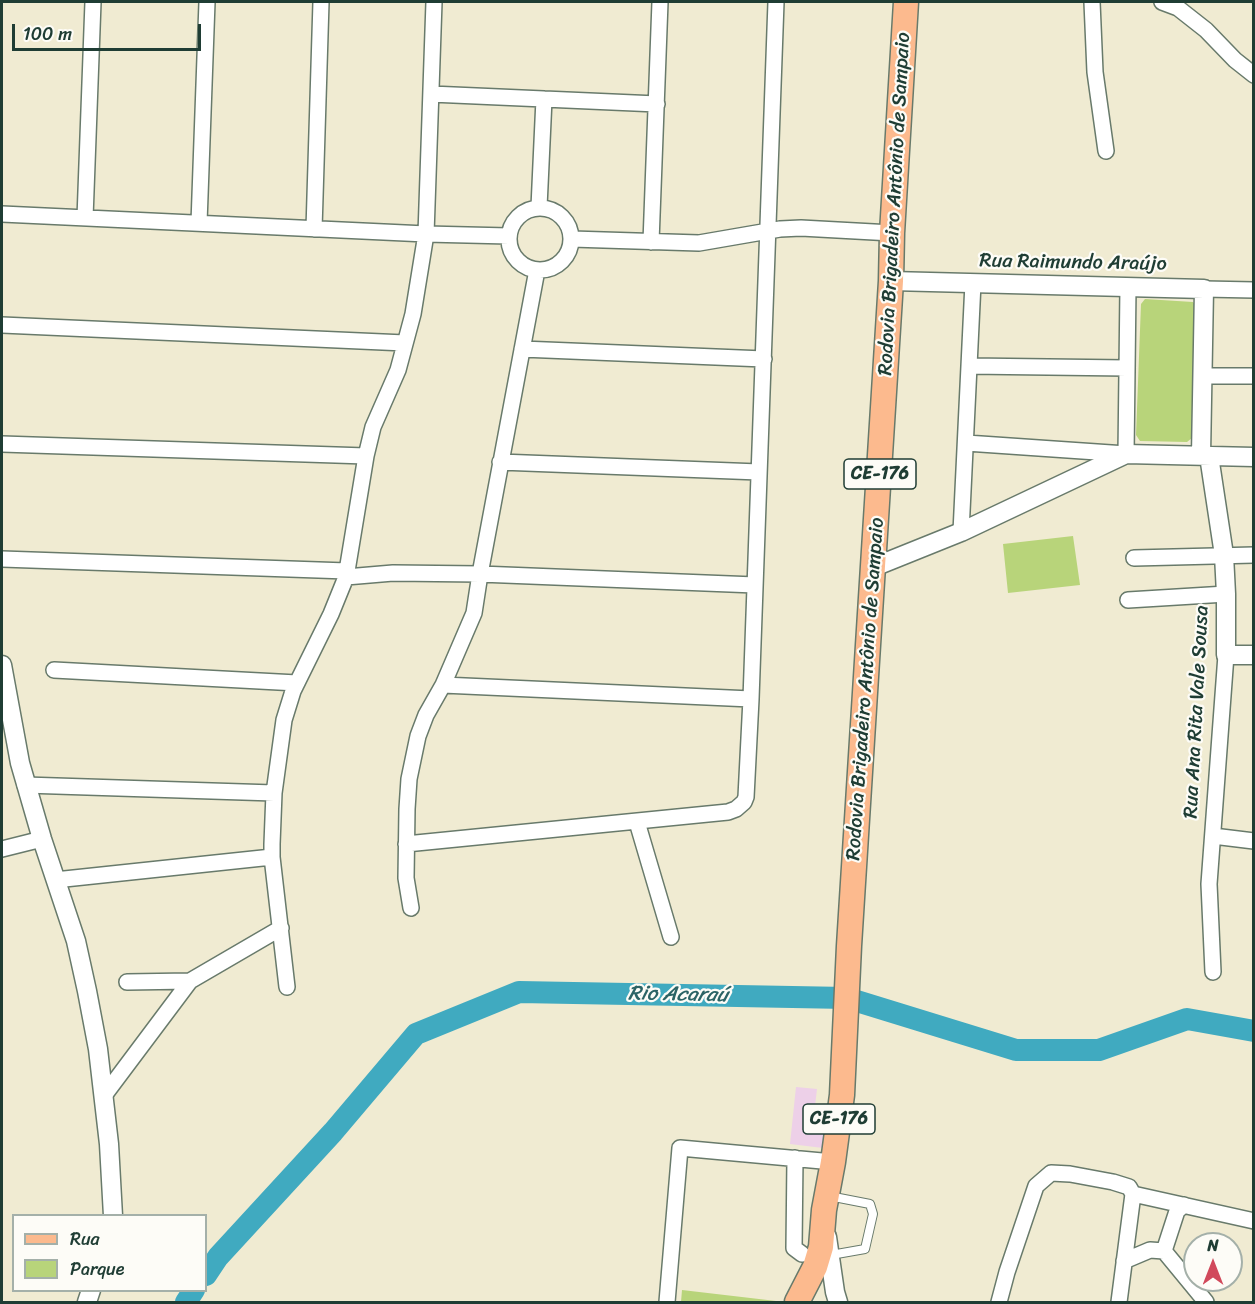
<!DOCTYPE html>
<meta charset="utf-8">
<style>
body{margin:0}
#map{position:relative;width:1255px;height:1304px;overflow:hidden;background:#f0ebd2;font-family:Sriracha,sans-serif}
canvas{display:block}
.frame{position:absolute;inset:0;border:3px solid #1f3d34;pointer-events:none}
.legend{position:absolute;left:12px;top:1214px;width:195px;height:78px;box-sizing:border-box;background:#fdfcf7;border:2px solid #a4b0a9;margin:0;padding:8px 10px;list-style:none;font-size:18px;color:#1f3d34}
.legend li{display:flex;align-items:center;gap:12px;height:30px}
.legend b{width:30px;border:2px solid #a4b0a9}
.north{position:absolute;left:1183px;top:1232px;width:60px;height:60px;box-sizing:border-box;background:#fdfcf7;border:2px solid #a4b0a9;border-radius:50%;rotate:0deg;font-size:16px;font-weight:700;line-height:24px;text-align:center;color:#1f3d34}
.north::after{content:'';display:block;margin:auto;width:21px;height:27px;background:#d1495b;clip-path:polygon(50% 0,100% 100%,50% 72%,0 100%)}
.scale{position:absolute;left:12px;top:24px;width:189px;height:27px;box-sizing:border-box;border:3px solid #1f3d34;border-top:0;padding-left:8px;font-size:18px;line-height:21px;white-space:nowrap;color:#1f3d34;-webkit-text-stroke:4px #fdfcf7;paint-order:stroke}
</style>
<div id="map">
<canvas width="1255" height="1304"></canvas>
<div class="frame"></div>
<ul class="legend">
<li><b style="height:8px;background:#fcba8e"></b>Rua</li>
<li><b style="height:16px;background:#b8d47a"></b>Parque</li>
</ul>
<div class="north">N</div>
<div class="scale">100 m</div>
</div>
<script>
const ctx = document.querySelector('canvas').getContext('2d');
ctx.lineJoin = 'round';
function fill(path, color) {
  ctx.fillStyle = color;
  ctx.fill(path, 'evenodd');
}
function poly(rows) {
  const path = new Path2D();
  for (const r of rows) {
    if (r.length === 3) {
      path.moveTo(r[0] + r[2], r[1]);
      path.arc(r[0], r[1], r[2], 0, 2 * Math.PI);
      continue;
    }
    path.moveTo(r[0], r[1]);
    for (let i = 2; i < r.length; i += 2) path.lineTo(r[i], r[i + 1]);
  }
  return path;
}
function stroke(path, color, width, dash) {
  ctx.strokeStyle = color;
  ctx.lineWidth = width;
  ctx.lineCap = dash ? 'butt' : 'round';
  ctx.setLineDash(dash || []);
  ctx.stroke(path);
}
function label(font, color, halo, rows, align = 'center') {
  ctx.font = font + ' Sriracha,sans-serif';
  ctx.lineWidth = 4.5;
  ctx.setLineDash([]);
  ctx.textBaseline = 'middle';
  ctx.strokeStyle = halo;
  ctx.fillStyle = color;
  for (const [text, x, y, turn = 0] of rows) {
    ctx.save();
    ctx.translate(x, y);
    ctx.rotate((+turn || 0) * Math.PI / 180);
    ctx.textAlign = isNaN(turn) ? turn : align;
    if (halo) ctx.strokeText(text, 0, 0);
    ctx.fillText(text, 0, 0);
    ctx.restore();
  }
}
const built = poly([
 [796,1087,817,1089,815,1106,827,1107,823,1148,790,1144]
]);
const green = poly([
 [1145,299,1193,302,1197,307,1192,438,1187,442,1140,441,1136,435,1141,304],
 [1073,536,1080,585,1008,593,1003,544],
 [682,1290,776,1301,775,1302,681,1302]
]);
const river = poly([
 [206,1275,218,1257,333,1132,416,1034,519,992,847,998,1016,1050,1099,1050,1187,1019,1254,1031],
 [186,1302,194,1290]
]);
const service = poly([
 [829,1196,870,1204,873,1214,865,1249,831,1255]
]);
const minor = poly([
 [1092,2,1095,72,1106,151],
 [1162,2,1178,8,1206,30,1235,60,1254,75],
 [431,94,657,104],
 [539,207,544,99],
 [540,239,31],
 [2,214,426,234,509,236],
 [85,218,93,2],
 [199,223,207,2],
 [314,229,321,2],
 [572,239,699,243,780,229,801,228,892,233],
 [651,242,660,2],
 [1204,289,1254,290],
 [2,325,405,343],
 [522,349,764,359],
 [969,366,1127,368],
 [1203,376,1254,376],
 [966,443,1126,454,1128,287],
 [2,444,366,456],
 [500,462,759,472],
 [961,532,973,283],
 [1134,558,1254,555],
 [2,559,347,571],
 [346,577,393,573,480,574,755,585],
 [1128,600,1226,594],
 [54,670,297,683],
 [443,685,751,699],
 [25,785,274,793],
 [637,822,671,937],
 [1213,836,1254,841],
 [406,844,728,812,736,809,744,802,746,797,751,699,776,2],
 [2,849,42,839],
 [55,880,272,857],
 [411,908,406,878,407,809,409,779,418,736,426,715,443,685,474,613,480,574,537,270],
 [1213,972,1209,884,1226,655],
 [127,982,190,981],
 [287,987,272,857,272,844,274,793,284,720,293,691,331,614,346,577,366,456,373,427,398,370,413,314,426,234,434,2],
 [103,1097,190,981,281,928],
 [795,1158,794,1248,802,1254],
 [1164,1251,1177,1211,1184,1205],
 [1124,1261,1150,1250,1164,1251,1206,1302],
 [667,1302,680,1148,833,1162],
 [999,1302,1007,1272,1036,1186,1051,1173,1070,1174,1113,1182,1129,1187,1133,1194,1254,1221],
 [1119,1302,1133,1194]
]);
const tertiary = poly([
 [891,281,1204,289,1201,455],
 [1209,456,1224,555,1226,594,1226,655,1254,655],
 [874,567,961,532,1126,454,1254,457],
 [2,665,20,763,42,839,76,941,87,991,98,1049,109,1144,113,1216],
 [827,1237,835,1292,838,1302],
 [87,1302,91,1290]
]);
const primary = poly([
 [797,1302,815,1267,821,1247,824,1210,833,1162,842,1095,849,946,891,281,892,233,906,2]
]);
const shields = [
 [880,474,72],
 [839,1119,72]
];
const shieldNames = [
 ["CE-176",880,474],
 ["CE-176",839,1119]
];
const streetNames = [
 ["Rodovia Brigadeiro Antônio de Sampaio",895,204,-87],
 ["Rua Raimundo Araújo",1073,263,1],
 ["Rodovia Brigadeiro Antônio de Sampaio",866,689,-86],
 ["Rua Ana Rita Vale Sousa",1197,712,-87]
];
const waterNames = [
 ["Rio Acaraú",678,995,1]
];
fill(built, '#edd0e8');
fill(green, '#b8d47a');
stroke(river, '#40aac0', 22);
stroke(service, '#687a6b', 10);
stroke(minor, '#687a6b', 18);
stroke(tertiary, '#687a6b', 21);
stroke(primary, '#687a6b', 27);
stroke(service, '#fff', 8);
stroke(minor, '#fff', 15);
stroke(tertiary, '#fff', 18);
stroke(primary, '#fcba8e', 24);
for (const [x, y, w] of shields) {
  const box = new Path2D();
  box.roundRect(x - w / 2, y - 15, w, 30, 4.5);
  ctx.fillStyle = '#fdfcf7';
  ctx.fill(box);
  stroke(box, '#1f3d34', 1.5);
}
label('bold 18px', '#1f3d34', null, shieldNames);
label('20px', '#1f3d34', '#fdfcf7', streetNames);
label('italic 21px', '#2b6365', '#fdfcf7', waterNames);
</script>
